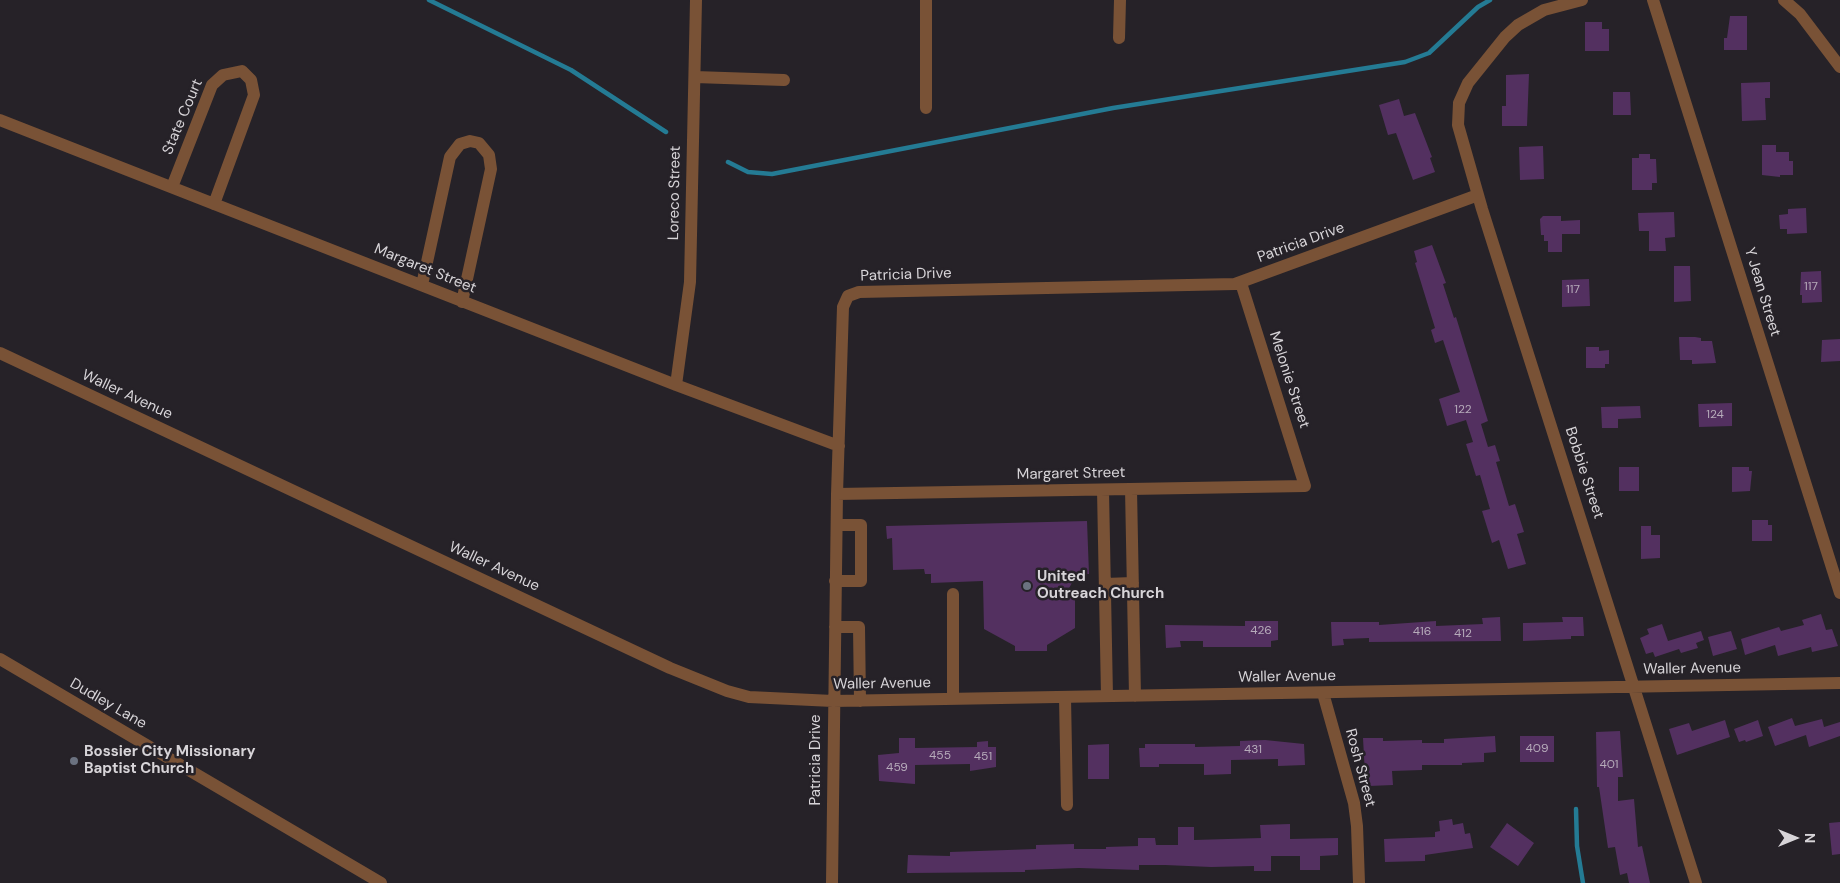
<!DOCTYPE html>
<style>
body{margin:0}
#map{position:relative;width:1840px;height:883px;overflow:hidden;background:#262228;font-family:"DM Sans",sans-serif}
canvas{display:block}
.north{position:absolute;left:1770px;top:813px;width:50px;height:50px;-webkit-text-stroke:4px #262228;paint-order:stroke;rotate:90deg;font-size:14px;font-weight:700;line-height:20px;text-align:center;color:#d7d4d8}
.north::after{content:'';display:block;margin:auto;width:18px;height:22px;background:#d7d4d8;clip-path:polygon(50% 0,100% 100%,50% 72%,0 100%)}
</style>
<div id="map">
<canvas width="1840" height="883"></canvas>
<div class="north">N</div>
</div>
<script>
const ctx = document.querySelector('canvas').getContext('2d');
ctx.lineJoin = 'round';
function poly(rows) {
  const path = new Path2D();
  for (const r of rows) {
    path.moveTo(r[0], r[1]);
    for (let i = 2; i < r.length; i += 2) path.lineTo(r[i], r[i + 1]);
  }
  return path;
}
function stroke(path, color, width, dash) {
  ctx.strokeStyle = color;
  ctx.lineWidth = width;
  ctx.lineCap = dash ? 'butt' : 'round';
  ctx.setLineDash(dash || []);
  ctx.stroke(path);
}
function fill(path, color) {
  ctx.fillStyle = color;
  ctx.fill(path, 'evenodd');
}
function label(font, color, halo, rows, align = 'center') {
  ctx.font = font + ' "DM Sans",sans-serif';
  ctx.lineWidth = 5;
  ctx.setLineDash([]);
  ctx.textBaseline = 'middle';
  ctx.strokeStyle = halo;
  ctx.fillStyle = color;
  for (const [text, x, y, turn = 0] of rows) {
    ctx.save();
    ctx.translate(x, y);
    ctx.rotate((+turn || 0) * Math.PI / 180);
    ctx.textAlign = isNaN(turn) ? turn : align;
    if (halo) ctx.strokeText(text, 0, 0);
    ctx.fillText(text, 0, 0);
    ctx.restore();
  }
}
const stream = poly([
 [429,0,571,70,666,132],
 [728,162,748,172,772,174,1113,108,1405,62,1429,53,1478,7,1490,0],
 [1576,809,1577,846,1583,883]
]);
const building = poly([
 [1730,16,1747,16,1747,50,1724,50,1724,38,1727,38],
 [1585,22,1602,22,1602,29,1609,29,1609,51,1585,51],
 [1529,74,1527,126,1502,126,1502,106,1506,106,1506,75],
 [1770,82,1770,98,1765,98,1766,120,1742,121,1741,83],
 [1613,92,1630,92,1631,115,1613,115],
 [1399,99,1404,116,1415,113,1432,157,1430,158,1435,172,1413,180,1396,133,1388,135,1379,105],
 [1762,145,1776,145,1776,152,1789,152,1789,161,1793,161,1793,175,1780,175,1780,177,1762,175],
 [1543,146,1544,179,1520,180,1519,147],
 [1639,154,1650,154,1650,159,1656,159,1657,183,1652,183,1652,190,1632,190,1632,158,1639,158],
 [1806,208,1807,233,1787,234,1787,229,1780,229,1779,215,1788,214,1788,209],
 [1674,212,1675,237,1665,238,1666,251,1649,251,1649,231,1639,231,1638,213],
 [1543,216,1561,216,1561,221,1580,220,1580,234,1562,234,1562,252,1548,252,1548,241,1544,241,1544,235,1541,235,1540,219],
 [1432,245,1446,283,1443,284,1454,318,1456,317,1488,421,1481,424,1488,447,1495,445,1500,461,1496,462,1509,506,1515,504,1524,532,1517,534,1526,564,1508,569,1499,540,1492,543,1482,511,1490,509,1480,475,1476,476,1466,444,1473,442,1466,420,1447,426,1439,399,1460,392,1443,340,1435,343,1431,330,1435,328,1415,263,1417,262,1414,251],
 [1674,266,1690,266,1691,301,1674,302],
 [1821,271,1822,302,1802,303,1802,295,1800,295,1801,272],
 [1589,279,1590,306,1562,307,1562,280],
 [1679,337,1695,337,1701,338,1701,341,1712,341,1716,363,1692,364,1692,360,1680,360],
 [1840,339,1840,361,1821,362,1822,340],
 [1586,347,1599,347,1599,351,1609,350,1609,364,1605,364,1605,368,1586,368],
 [1732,403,1732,426,1699,427,1698,404],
 [1640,406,1641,418,1618,419,1618,428,1602,428,1601,407],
 [1619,467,1639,467,1639,491,1619,491],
 [1732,467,1749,467,1749,471,1752,471,1750,491,1732,492],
 [1752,520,1768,520,1768,525,1772,525,1772,541,1752,541],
 [1087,521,1089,574,1077,574,1068,590,1075,593,1075,628,1047,645,1047,651,1015,651,1015,646,984,629,983,581,931,583,931,574,925,574,924,569,893,570,892,538,887,539,886,526],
 [1641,526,1651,526,1651,535,1660,535,1660,558,1641,559],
 [1821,614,1826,630,1832,629,1838,646,1812,652,1811,647,1778,656,1775,645,1745,655,1741,639,1779,627,1781,631,1804,625,1802,620],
 [1500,617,1501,641,1369,642,1369,638,1343,639,1344,645,1332,646,1331,622,1379,622,1379,625,1436,621,1436,626,1483,624,1482,618],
 [1562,617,1583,617,1584,636,1571,636,1571,639,1523,641,1523,623,1563,622],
 [1245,621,1278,621,1278,640,1271,641,1271,647,1203,647,1203,641,1180,641,1181,647,1166,648,1165,625,1245,626],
 [1662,624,1668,641,1701,631,1704,640,1696,643,1698,648,1681,653,1679,649,1655,657,1653,652,1646,654,1640,638,1649,634,1647,629],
 [1731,631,1737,649,1713,656,1708,637],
 [1792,718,1795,726,1822,719,1824,727,1840,722,1840,736,1809,747,1806,735,1775,746,1768,727],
 [1725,720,1730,737,1677,755,1669,729,1689,723,1692,731],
 [1758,720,1763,736,1746,742,1745,740,1739,742,1734,729],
 [1620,731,1623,777,1618,777,1618,801,1634,799,1638,847,1642,846,1650,883,1629,883,1627,873,1620,875,1615,847,1608,848,1599,787,1597,787,1596,732],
 [1495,736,1496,752,1484,753,1484,762,1462,763,1462,765,1422,765,1422,770,1392,771,1393,785,1369,786,1369,775,1365,775,1363,738,1383,738,1383,741,1422,740,1422,743,1444,743,1444,739],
 [1520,736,1554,736,1554,762,1520,762],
 [899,738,915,738,915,748,977,747,977,742,988,741,988,747,996,747,996,767,970,771,970,764,915,765,915,784,879,781,878,755,899,753],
 [1265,740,1304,744,1305,765,1278,766,1278,759,1231,760,1231,774,1204,775,1204,764,1159,764,1159,767,1140,767,1139,748,1145,748,1145,744,1195,744,1195,747,1240,746,1240,741],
 [1109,744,1109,779,1088,779,1088,745],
 [1452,819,1453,825,1463,823,1465,834,1470,833,1473,848,1425,855,1425,861,1385,862,1384,839,1435,837,1435,832,1440,831,1439,821],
 [1840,822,1840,854,1832,855,1829,823],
 [1507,823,1534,843,1518,866,1490,847],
 [1290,824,1290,839,1338,838,1338,855,1320,856,1320,870,1300,870,1300,856,1271,856,1271,871,1254,871,1254,866,1211,867,1165,865,1139,865,1139,870,1079,868,1025,870,1025,872,907,873,908,855,950,856,950,852,1036,849,1036,845,1074,844,1074,849,1106,849,1106,847,1138,846,1138,838,1155,838,1156,845,1178,845,1178,827,1194,827,1194,840,1261,838,1260,825]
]);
const minor = poly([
 [1582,0,1544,10,1518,25,1505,37,1468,83,1459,103,1458,125,1482,209,1696,883],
 [1653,0,1840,593],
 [1784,0,1800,14,1840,67],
 [1119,38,1120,0],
 [695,77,784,80],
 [926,108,926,0],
 [0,120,676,385,839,446],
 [172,187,212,85,223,75,242,71,251,80,254,95,214,204],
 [422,285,450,157,460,144,470,141,479,143,489,155,491,169,462,302],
 [0,353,670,668,727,691,749,697,833,701,1840,683],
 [676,385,690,282,696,0],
 [1131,489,1135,696],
 [1103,490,1107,696],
 [837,494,1305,486,1241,283],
 [835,581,861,581,861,525,837,525],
 [1105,584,1133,583],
 [953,594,953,699],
 [835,627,859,627,860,701],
 [0,659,381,883],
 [1323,693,1354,803,1357,826,1359,883],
 [1065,697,1067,805],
 [832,883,837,494,843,307,848,296,859,292,1235,284,1478,195]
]);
const markers = [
 [1027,586,5,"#6b7280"],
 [74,761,5,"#6b7280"]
];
const numberNames = [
 ["117",1811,287],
 ["117",1573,290],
 ["122",1463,410],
 ["124",1715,415],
 ["426",1261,631],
 ["416",1422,632],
 ["412",1463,634],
 ["409",1537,749],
 ["431",1253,750],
 ["455",940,756],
 ["451",983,757],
 ["401",1609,765],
 ["459",897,768]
];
const streetNames = [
 ["State Court",183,117,-67],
 ["Loreco Street",675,193,-89],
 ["Patricia Drive",1301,243,-20],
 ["Margaret Street",425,269,22],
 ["Patricia Drive",906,275,-2],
 ["Y Jean Street",1762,292,73],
 ["Melonie Street",1289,380,72],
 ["Waller Avenue",127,395,25],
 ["Bobbie Street",1584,473,72],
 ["Margaret Street",1071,474,-1],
 ["Waller Avenue",494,567,25],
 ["Waller Avenue",1692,669,-1],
 ["Waller Avenue",1287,677,-1],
 ["Waller Avenue",882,684,-1],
 ["Dudley Lane",108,704,30],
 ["Patricia Drive",816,760,-90],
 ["Rosh Street",1360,768,75]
];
const poiNames = [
 ["United",1037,577],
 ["Outreach Church",1037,594],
 ["Bossier City Missionary",84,752],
 ["Baptist Church",84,769]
];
stroke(stream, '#247b94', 4.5);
fill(building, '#533060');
stroke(minor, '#795236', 12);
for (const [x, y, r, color] of markers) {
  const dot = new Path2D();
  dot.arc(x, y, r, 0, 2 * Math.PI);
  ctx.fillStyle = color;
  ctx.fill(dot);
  stroke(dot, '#262228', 2);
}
label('12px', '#b6abba', null, numberNames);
label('15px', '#d7d4d8', '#262228', streetNames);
label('bold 15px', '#d7d4d8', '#262228', poiNames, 'left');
</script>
